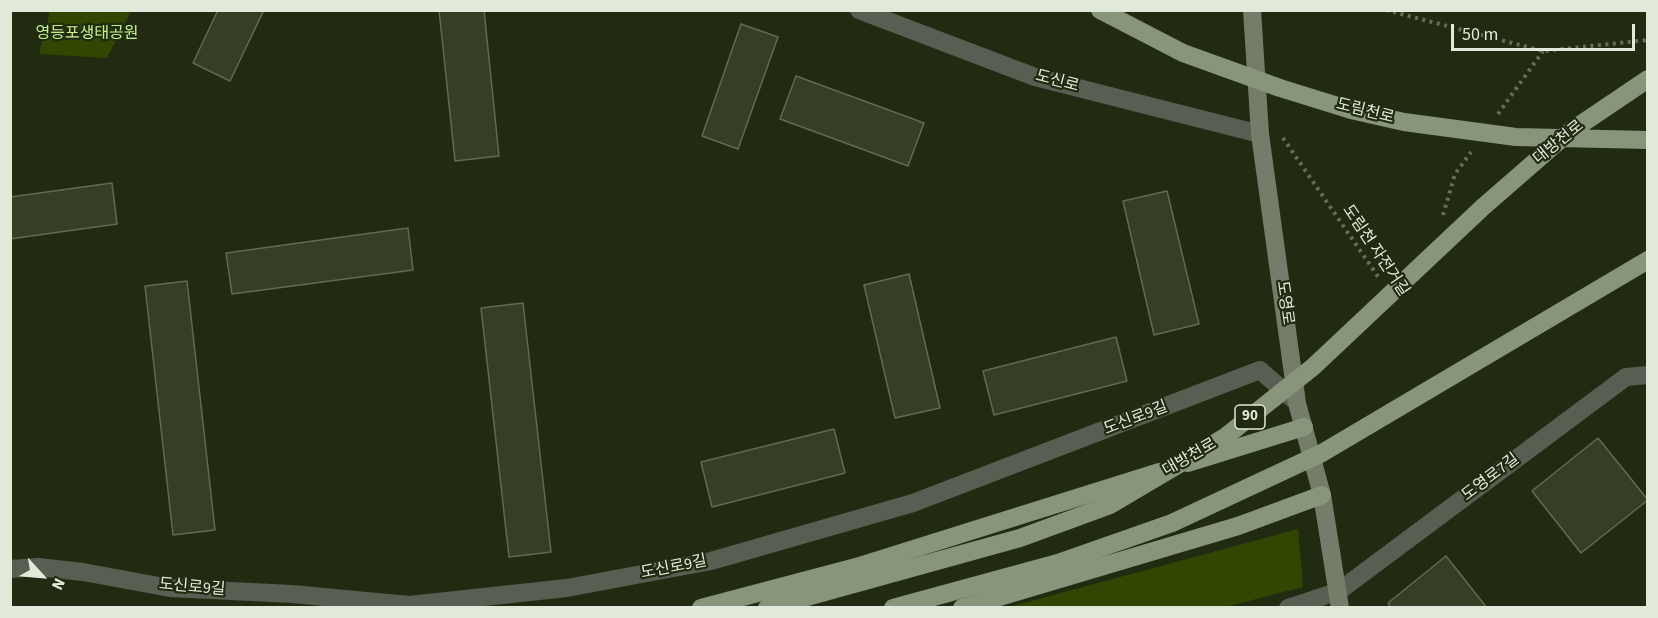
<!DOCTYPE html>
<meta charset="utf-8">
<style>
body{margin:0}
#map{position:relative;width:1658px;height:618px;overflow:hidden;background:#202b11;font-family:"Source Sans 3",sans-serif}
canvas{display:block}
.frame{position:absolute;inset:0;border:12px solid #e1e9d9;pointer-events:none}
.north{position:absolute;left:12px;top:546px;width:60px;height:60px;-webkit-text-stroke:4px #202b11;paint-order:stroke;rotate:116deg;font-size:16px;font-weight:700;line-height:24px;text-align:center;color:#e1e9d9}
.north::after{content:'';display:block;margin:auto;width:21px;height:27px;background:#e1e9d9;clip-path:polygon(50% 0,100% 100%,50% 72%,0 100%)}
.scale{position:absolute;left:1451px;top:24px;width:184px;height:27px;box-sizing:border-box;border:3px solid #e1e9d9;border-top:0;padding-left:8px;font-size:18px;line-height:21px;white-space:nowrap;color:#e1e9d9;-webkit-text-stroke:4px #202b11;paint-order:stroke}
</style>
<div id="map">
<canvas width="1658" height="618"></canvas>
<div class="frame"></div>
<div class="north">N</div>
<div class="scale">50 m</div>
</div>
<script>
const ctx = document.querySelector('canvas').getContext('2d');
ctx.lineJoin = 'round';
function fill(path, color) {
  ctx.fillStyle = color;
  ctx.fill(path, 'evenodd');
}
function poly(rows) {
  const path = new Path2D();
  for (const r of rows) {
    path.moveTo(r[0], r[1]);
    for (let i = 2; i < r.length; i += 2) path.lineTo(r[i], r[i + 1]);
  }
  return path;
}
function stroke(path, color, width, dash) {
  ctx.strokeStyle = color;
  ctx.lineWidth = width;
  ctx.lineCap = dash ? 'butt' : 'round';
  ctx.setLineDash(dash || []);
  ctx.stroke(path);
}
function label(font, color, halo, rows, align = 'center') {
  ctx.font = font + ' "Source Sans 3","Noto Sans KR",sans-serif';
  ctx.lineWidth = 4.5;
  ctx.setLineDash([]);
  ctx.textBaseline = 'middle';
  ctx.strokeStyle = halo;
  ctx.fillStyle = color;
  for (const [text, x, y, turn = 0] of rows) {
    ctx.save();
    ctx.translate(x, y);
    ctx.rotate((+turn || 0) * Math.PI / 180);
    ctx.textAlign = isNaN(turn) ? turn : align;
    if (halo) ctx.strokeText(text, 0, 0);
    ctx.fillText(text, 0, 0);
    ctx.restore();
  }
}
const green = poly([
 [50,11,50,10,131,11,107,58,39,54],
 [1298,529,1303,587,1225,607,1009,607]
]);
const building = poly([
 [218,10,264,10,230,81,193,63,218,10],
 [439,10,484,10,499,156,455,161,439,10],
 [741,24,778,37,738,149,702,136,741,24],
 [796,76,924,123,908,166,780,119,796,76],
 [112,183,117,224,10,239,10,197,112,183],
 [1167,191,1199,324,1154,335,1123,201,1167,191],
 [408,228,413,270,232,294,226,253,408,228],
 [909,274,940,408,895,418,864,285,909,274],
 [187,281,215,530,173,535,145,286,187,281],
 [523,303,551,552,509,557,481,308,523,303],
 [1116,337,1127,381,994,415,983,371,1116,337],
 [834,429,845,473,712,507,701,462,834,429],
 [1598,438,1648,500,1581,553,1532,491,1598,438],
 [1446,556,1487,608,1391,608,1388,603,1446,556]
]);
const path = poly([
 [1386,10,1543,51,1648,40],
 [1498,114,1543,51],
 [1283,138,1379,278],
 [1443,215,1455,174,1471,152]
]);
const street = poly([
 [859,10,1035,77,1260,134],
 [10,569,38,567,83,572,170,588,292,594,409,605,567,588,711,561,913,503,1260,370,1294,400],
 [1288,608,1339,591,1626,377,1648,375]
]);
const secondary = poly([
 [1252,10,1260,134,1297,403,1322,495,1340,608]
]);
const primary = poly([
 [1188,463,1304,427],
 [701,608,856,567,1159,472],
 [962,608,1238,526,1322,495]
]);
const primaryBridge = poly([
 [1100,10,1183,53,1280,88,1351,110,1404,122,1516,137,1648,140],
 [767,608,1020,538,1110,505,1225,437,1313,367,1483,207,1568,133,1648,79],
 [893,608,1058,563,1172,523,1322,453,1648,260]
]);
const shields = [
 [1250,417,30]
];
const shieldNames = [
 ["90",1250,417]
];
const parkNames = [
 ["영등포생태공원",87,34]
];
const streetNames = [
 ["도신로",1057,82,15],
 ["도림천로",1365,112,14],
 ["대방천로",1559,143,-39],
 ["도림천 자전거길",1375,251,56],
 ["도영로",1284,303,82],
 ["도신로9길",1136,419,-21],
 ["대방천로",1190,458,-30],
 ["도영로7길",1491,478,-37],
 ["도신로9길",674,568,-11],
 ["도신로9길",192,588,5]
];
fill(green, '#314701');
fill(building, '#343f25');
stroke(building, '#606c50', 1.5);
stroke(path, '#656f58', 4, [3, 4.5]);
stroke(street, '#585e52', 18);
stroke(secondary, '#747d69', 18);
stroke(primary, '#89957b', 18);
stroke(primaryBridge, '#89957b', 18);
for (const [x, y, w] of shields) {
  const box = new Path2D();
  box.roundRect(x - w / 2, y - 12, w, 24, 4.5);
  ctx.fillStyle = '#202b11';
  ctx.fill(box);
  stroke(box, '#e1e9d9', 1.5);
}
label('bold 15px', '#e1e9d9', null, shieldNames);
label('16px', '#c6f185', '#202b11', parkNames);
label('16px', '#e1e9d9', '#202b11', streetNames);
</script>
